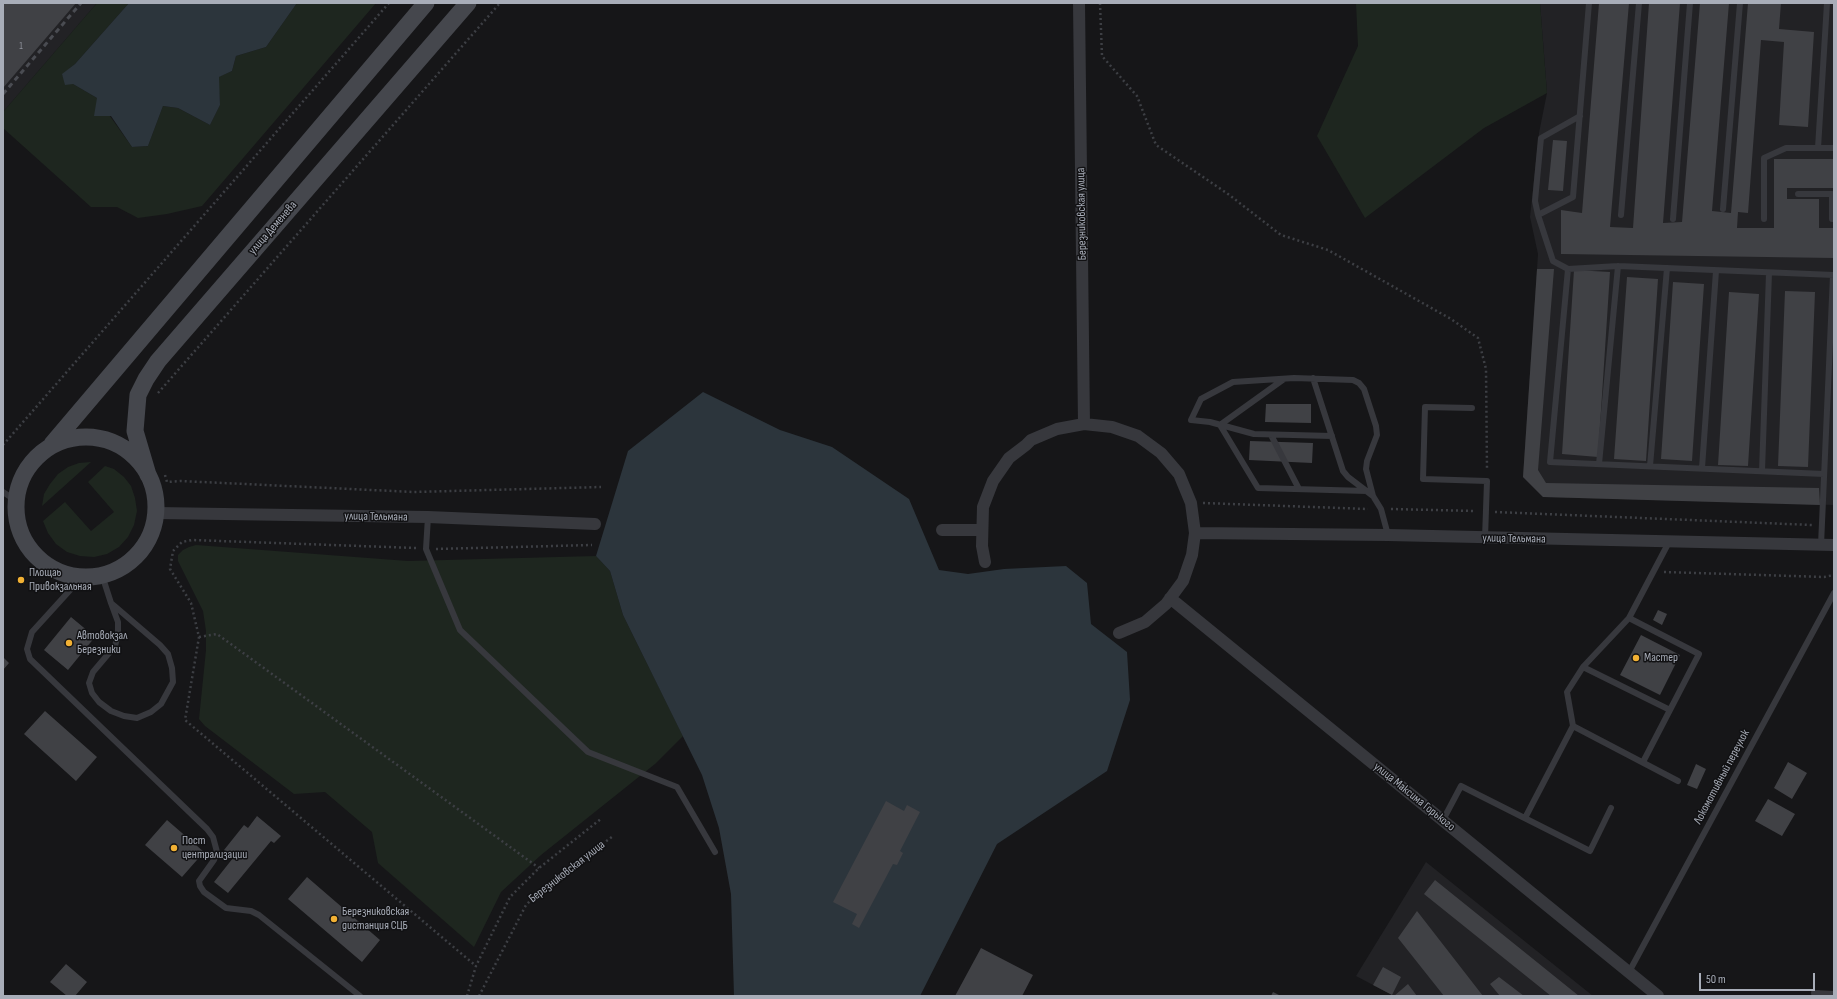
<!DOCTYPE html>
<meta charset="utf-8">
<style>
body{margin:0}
#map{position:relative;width:1837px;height:999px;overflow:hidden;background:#161618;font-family:"Sofia Sans Condensed",sans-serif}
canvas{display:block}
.frame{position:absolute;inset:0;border:4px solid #a8adb8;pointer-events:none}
.scale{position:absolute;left:1699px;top:973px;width:116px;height:18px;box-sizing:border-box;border:2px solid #a8adb8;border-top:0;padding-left:5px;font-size:12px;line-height:14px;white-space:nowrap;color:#a8adb8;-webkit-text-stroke:3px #111113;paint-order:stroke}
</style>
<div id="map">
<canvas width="1837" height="999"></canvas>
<div class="frame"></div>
<div class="scale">50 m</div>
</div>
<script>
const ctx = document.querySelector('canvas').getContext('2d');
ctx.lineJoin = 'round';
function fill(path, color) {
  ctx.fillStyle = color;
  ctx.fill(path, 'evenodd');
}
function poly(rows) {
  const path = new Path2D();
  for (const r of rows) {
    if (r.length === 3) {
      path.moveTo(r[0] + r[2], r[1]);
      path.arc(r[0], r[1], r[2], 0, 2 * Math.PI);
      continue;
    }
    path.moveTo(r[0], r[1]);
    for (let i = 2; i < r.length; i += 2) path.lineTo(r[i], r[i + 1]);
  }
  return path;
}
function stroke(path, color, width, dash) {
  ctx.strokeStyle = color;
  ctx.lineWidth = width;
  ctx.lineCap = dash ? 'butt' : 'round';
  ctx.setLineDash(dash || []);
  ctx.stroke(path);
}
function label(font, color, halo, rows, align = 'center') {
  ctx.font = font + ' "Sofia Sans Condensed",sans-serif';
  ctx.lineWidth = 3;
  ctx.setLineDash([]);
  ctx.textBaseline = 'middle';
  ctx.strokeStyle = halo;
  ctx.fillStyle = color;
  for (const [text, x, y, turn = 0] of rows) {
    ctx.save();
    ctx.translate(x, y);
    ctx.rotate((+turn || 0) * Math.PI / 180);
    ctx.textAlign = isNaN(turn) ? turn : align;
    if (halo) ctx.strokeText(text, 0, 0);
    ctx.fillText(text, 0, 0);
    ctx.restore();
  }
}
const built = poly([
 [3,3,97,3,3,112],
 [1540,3,1834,3,1834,505,1543,497,1523,477,1538,254,1530,217,1539,133,1547,93],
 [1426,862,1593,996,1394,996,1356,976]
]);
const green = poly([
 [97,3,129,3,75,64,62,75,73,84,97,98,132,147,148,146,163,106,178,108,210,125,220,105,218,77,232,71,236,56,266,47,297,3,376,3,202,206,167,214,138,218,117,207,91,207,3,128,3,112],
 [1356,3,1540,3,1547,93,1484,128,1365,218,1317,136,1358,46],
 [91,462,42,506,44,494,50,484,58,474,68,467,79,463],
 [105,466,114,469,124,477,131,486,135,498,137,511,134,525,128,537,119,547,107,554,94,557,80,556,67,552,56,544,48,533,43,521,65,502,91,531,114,512,88,482],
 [196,545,408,561,596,556,610,571,623,615,683,736,655,764,541,855,501,892,474,947,378,863,372,832,325,792,294,794,205,726,199,719,206,650,206,631,203,611,178,561,178,555,183,550,189,547]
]);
const water = poly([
 [129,3,297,3,266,47,236,56,232,71,219,77,220,105,210,125,178,108,163,106,148,146,132,147,111,116,94,116,97,98,73,84,65,85,62,74,75,64],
 [703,392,780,430,832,447,909,499,939,570,968,574,1004,569,1066,566,1087,583,1091,624,1127,652,1130,700,1107,771,997,844,920,996,734,996,731,894,719,828,702,775,623,615,610,571,596,556,628,451]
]);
const building = poly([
 [3,3,76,3,3,88],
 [1599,3,1629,3,1610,227,1633,228,1649,3,1680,3,1663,223,1682,222,1700,3,1729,3,1712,211,1731,213,1748,3,1781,3,1779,29,1814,32,1808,127,1779,125,1784,42,1761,40,1748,213,1738,212,1737,228,1774,228,1774,159,1834,159,1834,188,1787,188,1787,199,1819,199,1819,228,1834,228,1834,258,1561,254,1561,210,1582,213],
 [1553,140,1567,141,1563,191,1548,190],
 [1537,269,1554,269,1538,470,1546,483,1819,488,1820,505,1543,497,1523,477],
 [1574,270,1610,272,1598,457,1562,454],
 [1627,277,1658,279,1646,461,1614,459],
 [1673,282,1704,284,1692,461,1661,459],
 [1785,291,1815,292,1808,467,1778,466],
 [1729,292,1759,294,1748,466,1718,465],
 [1266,404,1311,404,1311,423,1265,422],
 [1250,441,1313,443,1312,463,1249,460],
 [1658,610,1667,614,1662,625,1653,620],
 [71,617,95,637,68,670,44,650],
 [1641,635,1680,655,1660,695,1620,675],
 [3,657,9,663,3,670],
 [45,711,97,757,76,781,24,734],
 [1788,762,1807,773,1792,799,1774,788],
 [1696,764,1706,769,1697,789,1687,785],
 [1768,799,1795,814,1782,836,1755,821],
 [886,801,904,811,907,805,920,812,900,851,903,853,897,865,893,864,859,928,852,924,857,914,833,902],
 [257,816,281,836,274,843,271,841,228,893,214,882,233,858,224,850,244,825,248,828],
 [167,820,204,852,182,877,145,845],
 [307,877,380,940,362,962,288,899],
 [1435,880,1579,996,1551,996,1424,894],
 [1417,911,1483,996,1444,996,1398,938],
 [981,948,1033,975,1022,996,955,996],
 [66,964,87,982,75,996,67,996,50,982],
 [1383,967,1401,977,1392,995,1373,985],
 [1499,977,1524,996,1500,996,1490,984],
 [1408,984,1417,996,1394,996],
 [1273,992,1281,996,1271,996]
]);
const path = poly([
 [1100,3,1102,56,1137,96,1156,145,1228,194,1281,235,1328,250,1451,319,1478,338,1486,369,1487,470],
 [158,393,500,3],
 [3,445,389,3],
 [165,475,167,482,181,481,414,492,601,487],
 [1203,503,1368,509],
 [1391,509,1476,511],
 [1495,512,1812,525],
 [416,548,192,540,182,542,173,551,170,569,191,603,199,637,185,720,476,966],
 [436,549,592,545],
 [1664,572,1824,577,1834,575],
 [199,637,217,634,539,868],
 [467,996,476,966,510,897,539,868,602,818],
 [479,996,526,905,538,893,613,836]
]);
const lane = poly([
 [1589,3,1573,197,1538,215,1553,261,1568,269,1618,266,1834,275],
 [1818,148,1827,3],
 [1798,194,1832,194,1832,219,1834,219],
 [1723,209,1740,3],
 [1538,215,1535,201,1541,138,1580,116],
 [1621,215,1639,3],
 [1673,219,1690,3],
 [1764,219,1764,158,1786,148,1834,148],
 [1568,269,1550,462,1824,474],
 [1313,378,1343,471,1348,477,1373,496,1381,509,1388,535],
 [1284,379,1220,425,1258,488,1367,491],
 [1472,408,1425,407,1423,479,1487,481,1485,538],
 [1271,435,1299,489],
 [1332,436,1254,434,1210,422,1191,420,1201,399,1233,382,1294,378,1353,380,1359,383,1364,389,1376,426,1377,435,1367,461,1366,469,1373,496],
 [1599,464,1618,266],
 [1650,466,1667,268],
 [1702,468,1716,271],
 [1762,471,1769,273],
 [3,492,15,500],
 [428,517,426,549,460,630,588,752,677,787,715,852],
 [1821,545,1833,275],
 [102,575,111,603,118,622,118,634,115,646,93,672,89,683,92,693,99,702,111,711,124,716,137,718,151,712,161,704,173,682,172,668,168,654,160,645,111,603],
 [82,577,32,632,27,649,30,659,207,829,213,837,217,852,214,860,199,881,200,886,204,892,226,908,251,911,259,915,360,996],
 [1629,618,1699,654,1643,762],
 [1583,667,1670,710],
 [1573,726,1678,781],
 [1525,818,1573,726,1567,692,1583,667,1629,618,1669,542],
 [1443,820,1461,786,1590,851,1611,808],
 [1629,972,1834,593],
 [1814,993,1834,994]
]);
const street = poly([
 [1079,3,1084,424],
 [156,513,428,517,595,524],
 [942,530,981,530],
 [1195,533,1388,535,1834,545],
 [985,562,982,546,983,507,993,481,1009,458,1026,445,1031,440,1057,429,1084,424,1112,427,1138,436,1161,453,1179,474,1191,503,1195,533,1192,555,1183,581,1166,604,1145,622,1119,633],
 [1170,598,1658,996]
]);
const secondary = poly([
 [86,507,70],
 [52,444,426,3],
 [148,475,135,431,138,395,146,379,158,361,468,3]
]);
const rail = poly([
 [3,94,81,3]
]);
const markers = [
 [21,580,4,"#f2b134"],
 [69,643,4,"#f2b134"],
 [1636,658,4,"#f2b134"],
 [174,848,4,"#f2b134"],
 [334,919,4,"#f2b134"]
];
const numberNames = [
 ["1",21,46]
];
const streetNames = [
 ["Березниковская улица",1082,214,-91],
 ["улица Деменева",273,228,-49],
 ["улица Тельмана",376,517,1],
 ["улица Тельмана",1514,539,1],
 ["Локомотивный переулок",1722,777,-62],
 ["улица Максима Горького",1414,797,39],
 ["Березниковская улица",567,872,-38]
];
const poiNames = [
 ["Площаь",29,573],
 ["Привокзальная",29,587],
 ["Автовокзал",77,636],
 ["Березники",77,650],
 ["Мастер",1644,658],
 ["Пост",182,841],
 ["централизации",182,855],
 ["Березниковская",342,912],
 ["дистанция СЦБ",342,926]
];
fill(built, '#222225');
fill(green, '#1e261f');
fill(water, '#2c353c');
fill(building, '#404145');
stroke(path, '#3d3f44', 2.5, [2, 3]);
stroke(lane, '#37383d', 6);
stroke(street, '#37383d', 12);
stroke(secondary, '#45474d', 17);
stroke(rail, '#4a4c52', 3, [5, 4]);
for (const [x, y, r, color] of markers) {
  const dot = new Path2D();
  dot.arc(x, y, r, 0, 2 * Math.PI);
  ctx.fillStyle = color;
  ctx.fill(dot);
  stroke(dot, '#111113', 1.5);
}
label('10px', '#8e929b', null, numberNames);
label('12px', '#a8adb8', '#111113', streetNames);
label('12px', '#a8adb8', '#111113', poiNames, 'left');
</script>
